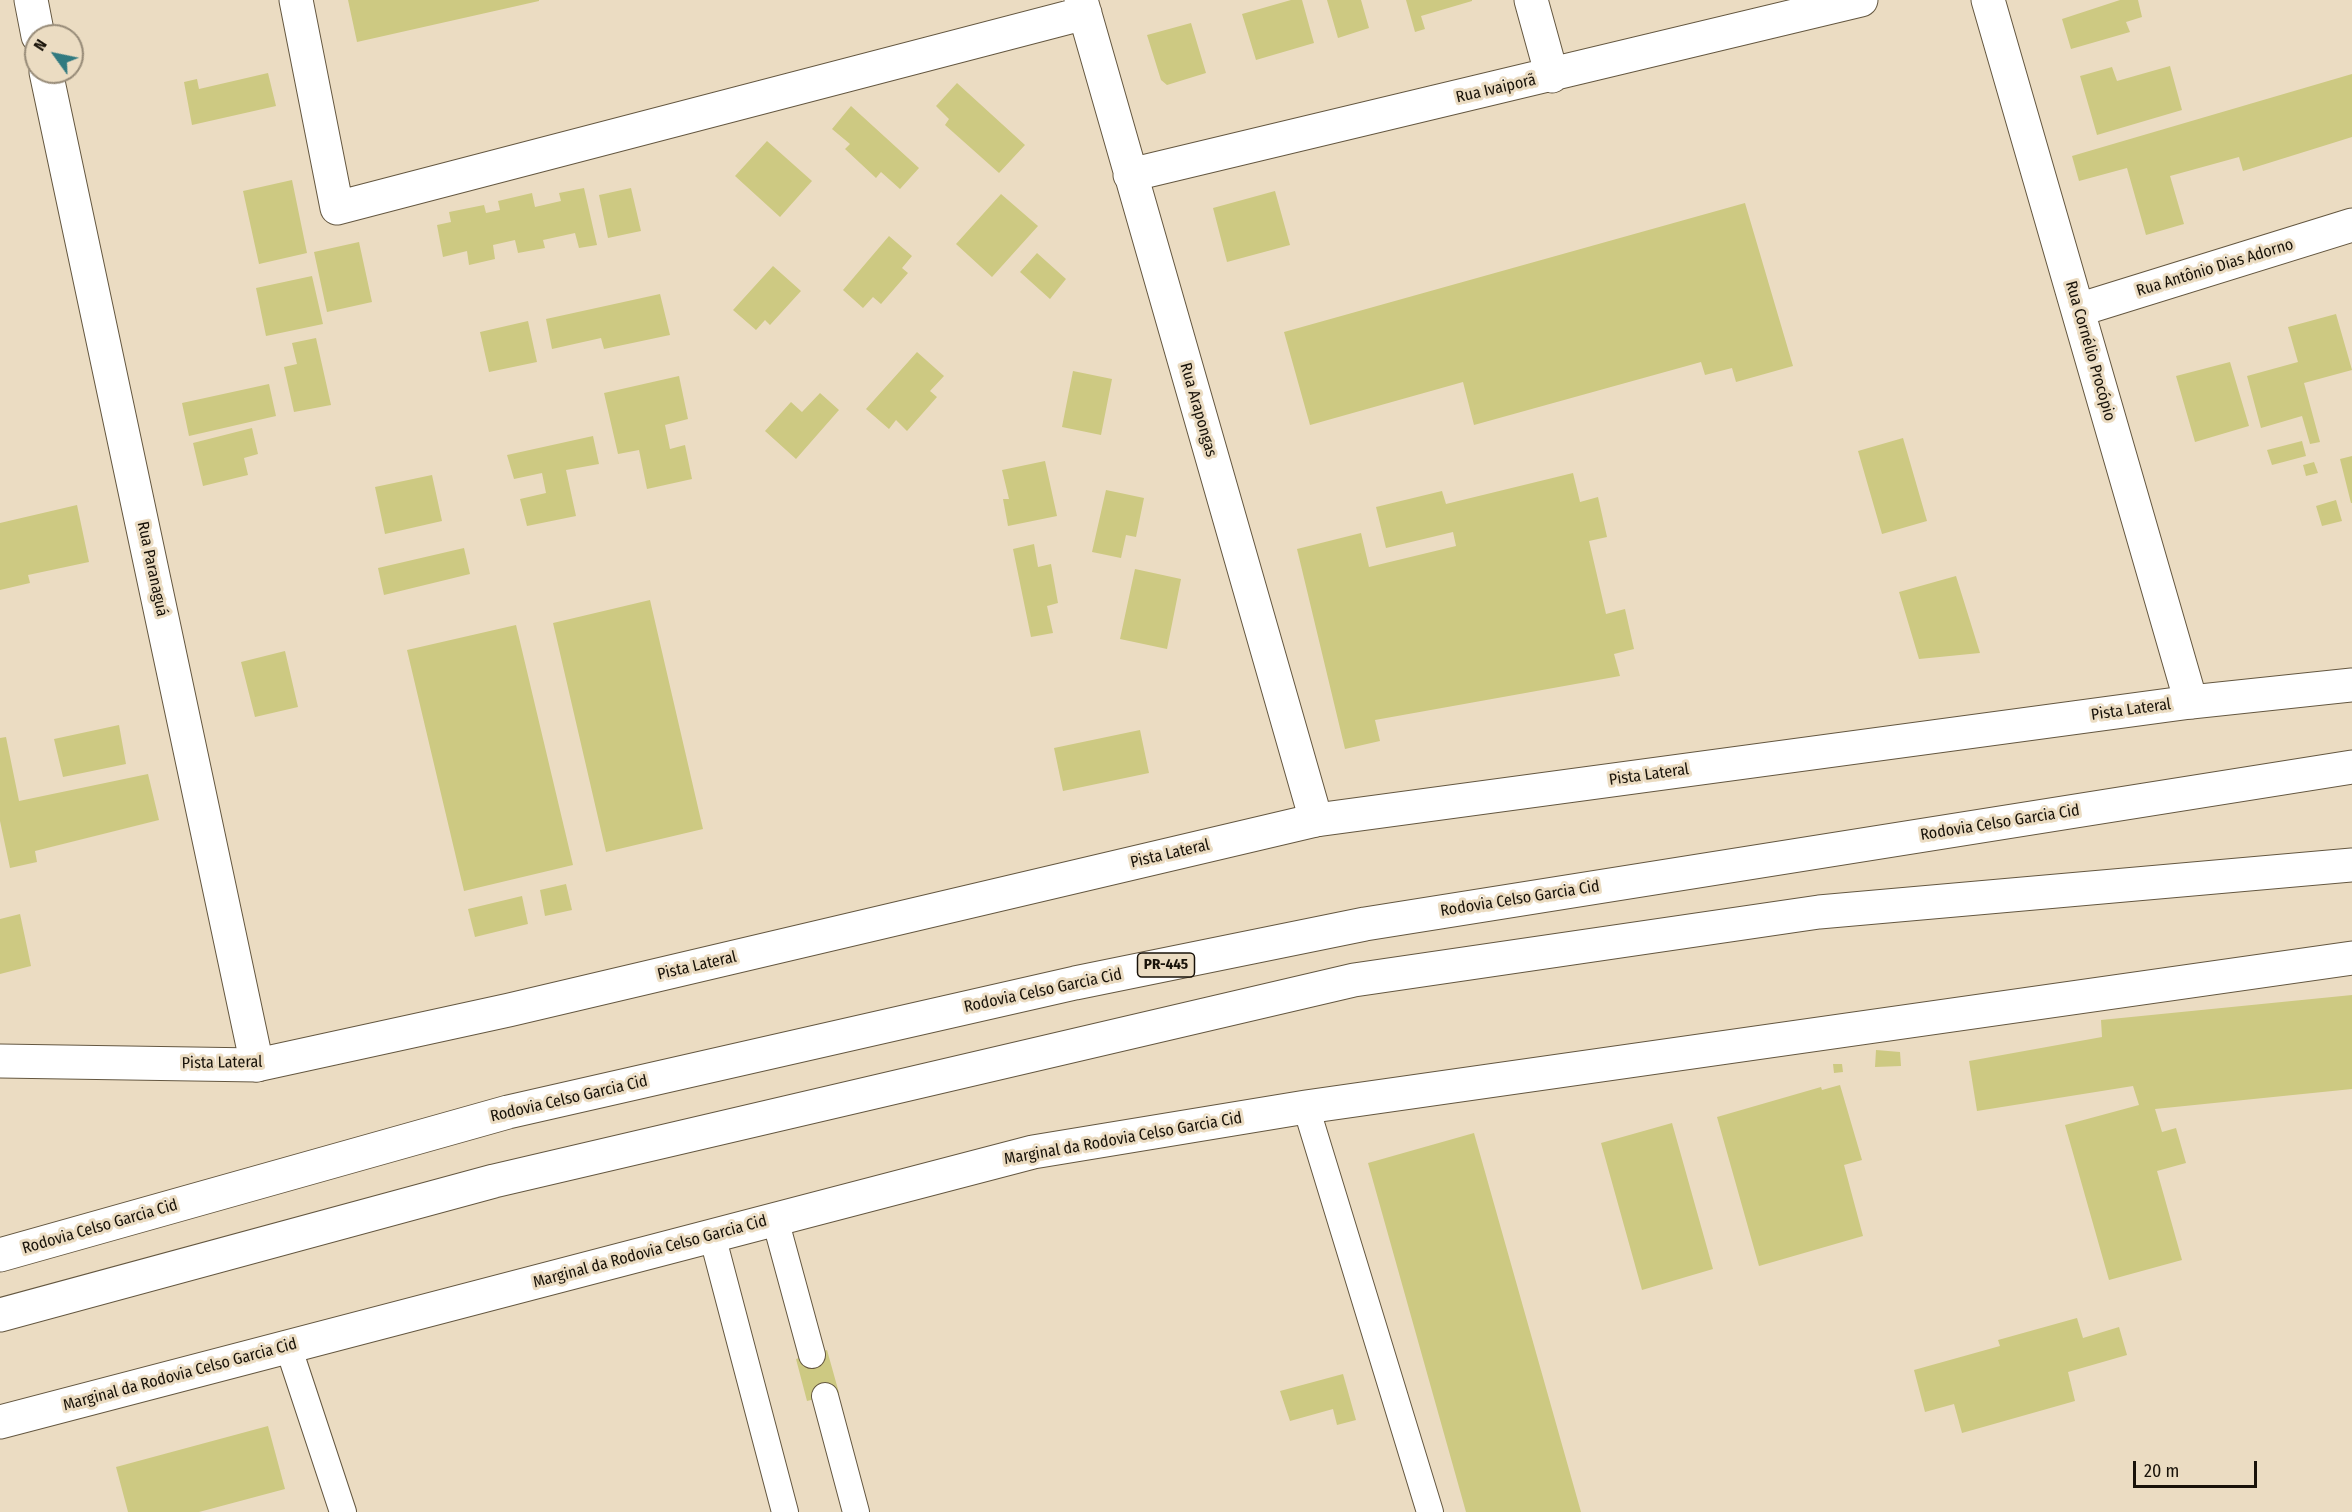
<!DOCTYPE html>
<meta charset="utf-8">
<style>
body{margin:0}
#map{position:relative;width:2352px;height:1512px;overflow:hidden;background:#ebdcc2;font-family:"Fira Sans Condensed",sans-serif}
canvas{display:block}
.north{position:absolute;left:24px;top:24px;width:60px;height:60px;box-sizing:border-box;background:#ebdcc2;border:2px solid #978b78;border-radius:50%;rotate:303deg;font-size:16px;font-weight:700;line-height:24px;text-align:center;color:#181209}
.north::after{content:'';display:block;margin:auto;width:21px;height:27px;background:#317a80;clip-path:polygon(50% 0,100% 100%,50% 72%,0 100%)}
.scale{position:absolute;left:2133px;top:1461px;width:124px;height:27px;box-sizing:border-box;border:3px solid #181209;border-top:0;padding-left:8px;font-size:18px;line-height:21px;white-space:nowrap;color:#181209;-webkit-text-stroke:4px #ebdcc2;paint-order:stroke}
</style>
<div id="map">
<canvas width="2352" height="1512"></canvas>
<div class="north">N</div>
<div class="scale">20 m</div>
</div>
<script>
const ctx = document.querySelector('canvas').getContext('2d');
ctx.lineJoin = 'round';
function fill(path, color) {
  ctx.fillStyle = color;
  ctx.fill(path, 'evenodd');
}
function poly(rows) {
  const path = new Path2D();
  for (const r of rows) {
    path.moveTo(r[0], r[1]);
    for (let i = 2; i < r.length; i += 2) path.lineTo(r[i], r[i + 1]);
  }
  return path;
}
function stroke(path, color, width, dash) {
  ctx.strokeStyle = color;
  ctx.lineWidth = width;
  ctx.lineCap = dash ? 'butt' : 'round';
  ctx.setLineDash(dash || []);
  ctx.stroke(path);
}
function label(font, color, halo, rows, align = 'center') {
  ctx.font = font + ' "Fira Sans Condensed",sans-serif';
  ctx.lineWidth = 6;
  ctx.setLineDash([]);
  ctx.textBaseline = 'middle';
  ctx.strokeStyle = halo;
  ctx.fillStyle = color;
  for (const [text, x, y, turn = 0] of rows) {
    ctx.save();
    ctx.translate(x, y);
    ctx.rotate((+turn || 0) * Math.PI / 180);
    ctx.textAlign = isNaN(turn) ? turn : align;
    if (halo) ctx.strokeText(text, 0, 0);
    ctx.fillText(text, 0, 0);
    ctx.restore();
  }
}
const building = poly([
 [348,0,539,0,539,1,357,42],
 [1291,0,1302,0,1314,43,1256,60,1242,14],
 [1327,0,1361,0,1369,28,1338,38],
 [1406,0,1472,0,1472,1,1421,16,1425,29,1415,32],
 [2120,0,2138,0,2142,17,2126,22,2130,32,2071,49,2062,19],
 [1191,23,1206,73,1167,85,1161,80,1147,35],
 [2170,66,2182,110,2097,135,2080,76,2112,67,2117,81],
 [268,73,276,106,192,125,184,82,197,79,199,89],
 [2352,74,2352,137,2243,171,2239,157,2170,176,2184,224,2146,235,2127,168,2079,181,2072,156],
 [957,83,1025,145,999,173,945,125,949,119,936,106],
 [851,106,919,168,900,189,881,172,876,178,845,149,850,144,832,129],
 [767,141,812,181,780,217,735,176],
 [292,180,307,253,259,264,243,191],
 [584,188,597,245,579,248,575,233,543,240,545,248,518,253,515,240,493,245,495,259,469,265,467,251,443,257,437,225,451,222,449,212,484,205,486,213,500,210,498,201,532,193,535,207,561,201,559,193],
 [631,188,641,231,608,238,599,195],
 [1275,191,1290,245,1227,262,1213,208],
 [1001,194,1038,226,992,277,956,244],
 [1745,203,1793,366,1736,382,1732,368,1705,375,1701,362,1474,425,1463,382,1310,425,1284,332],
 [889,236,912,256,902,268,908,273,881,304,873,297,863,308,843,290],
 [359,242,372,302,327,312,314,252],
 [1037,253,1066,279,1050,299,1020,272],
 [773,266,801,291,770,325,765,320,756,330,733,310],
 [312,276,323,324,266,336,256,288],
 [660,294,670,335,604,349,601,338,552,349,546,319],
 [2336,314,2352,370,2304,383,2320,442,2310,444,2302,416,2261,428,2247,376,2298,362,2288,327],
 [528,321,537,362,489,372,480,332],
 [316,338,331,405,294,412,284,367,297,364,292,343],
 [917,352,944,376,930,391,937,397,907,431,896,420,889,429,866,409],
 [2230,362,2249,426,2195,442,2176,376],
 [1073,371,1112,379,1101,435,1062,427],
 [679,376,688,419,665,425,670,449,685,445,692,479,647,489,639,450,618,454,604,393],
 [269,384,276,416,189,436,182,403],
 [820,393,839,410,796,459,765,431,791,402,802,412],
 [252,428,258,454,244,458,248,475,203,486,193,443],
 [593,436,599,464,566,470,576,516,527,526,520,499,546,493,542,473,514,479,507,455],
 [1903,438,1927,521,1882,534,1858,451],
 [2302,441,2306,456,2272,465,2267,450],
 [2352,456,2352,503,2351,503,2340,459],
 [1045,461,1057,516,1008,526,1003,499,1009,499,1002,470],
 [2314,462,2318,473,2306,476,2303,465],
 [1573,473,1580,502,1598,497,1607,537,1589,541,1606,614,1625,609,1634,649,1614,654,1620,676,1375,720,1380,741,1345,749,1297,549,1361,533,1369,567,1456,546,1453,532,1386,548,1376,507,1442,491,1446,504],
 [432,475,442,521,385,534,375,487],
 [1106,490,1144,498,1136,537,1126,535,1121,558,1092,552],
 [2336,500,2342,521,2322,526,2316,506],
 [77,505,89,562,28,575,30,583,0,590,0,523],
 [1034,544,1038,567,1051,564,1058,603,1047,606,1053,633,1031,637,1013,549],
 [464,548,470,574,384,595,378,568],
 [1135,569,1181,579,1167,649,1120,639],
 [1956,576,1980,653,1919,659,1899,592],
 [650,600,703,829,606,852,553,623],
 [516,625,573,865,464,891,407,650],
 [285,651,298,707,255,717,241,662],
 [119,725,126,764,63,777,54,739],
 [1140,730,1149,773,1063,791,1054,748],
 [6,737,19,801,148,774,159,820,35,851,37,862,10,868,0,821,0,738],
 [566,884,572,910,545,916,540,890],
 [522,896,528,924,475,937,468,909],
 [20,914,31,966,0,974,0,919],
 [2352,995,2352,1089,2155,1109,2162,1132,2176,1128,2186,1163,2157,1171,2182,1260,2109,1280,2065,1125,2139,1105,2133,1086,1977,1111,1969,1061,2102,1037,2101,1020],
 [1876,1050,1900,1052,1901,1066,1875,1067],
 [1833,1064,1842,1064,1843,1072,1834,1073],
 [1840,1085,1862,1160,1844,1165,1863,1236,1759,1266,1717,1117,1821,1087,1822,1090],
 [1672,1123,1713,1269,1642,1290,1601,1143],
 [1474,1133,1581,1512,1466,1512,1368,1163],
 [2077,1318,2083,1338,2119,1327,2127,1355,2068,1372,2075,1401,1962,1433,1954,1404,1925,1412,1914,1370,2000,1346,1998,1340],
 [827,1350,839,1393,807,1401,796,1359],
 [1343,1374,1356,1420,1337,1425,1333,1409,1290,1421,1280,1391],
 [268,1426,285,1489,199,1512,128,1512,116,1467]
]);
const lane = poly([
 [1306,1107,1430,1512],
 [775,1219,812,1355],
 [712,1235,785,1512],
 [288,1346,343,1512],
 [825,1396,856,1512]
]);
const street = poly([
 [31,0,38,36],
 [296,0,337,208,1085,13],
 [1081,0,1316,820],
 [1531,0,1552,76],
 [1988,0,2191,702],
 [46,72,257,1065],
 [1130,175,1861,0],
 [2078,310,2352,225]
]);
const secondary = poly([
 [0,1061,257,1065,509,1010,1316,820,2191,702,2352,685],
 [0,1422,1033,1152,1306,1107,2352,958]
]);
const highway = poly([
 [0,1255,508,1112,1075,983,1365,924,2352,767],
 [0,1315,494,1181,1354,980,1819,912,2352,865]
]);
const shields = [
 [1166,965,57]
];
const shieldNames = [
 ["PR-445",1166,965]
];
const streetNames = [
 ["Rua Ivaiporã",1496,89,-13],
 ["Rua Antônio Dias Adorno",2215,268,-17],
 ["Rua Cornélio Procópio",2090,351,74],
 ["Rua Arapongas",1198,410,74],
 ["Rua Paranaguá",152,569,78],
 ["Pista Lateral",2131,710,-8],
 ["Pista Lateral",1649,775,-8],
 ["Rodovia Celso Garcia Cid",2000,823,-9],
 ["Pista Lateral",1170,854,-13],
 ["Rodovia Celso Garcia Cid",1520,899,-9],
 ["Pista Lateral",697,966,-13],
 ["Rodovia Celso Garcia Cid",1043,991,-12],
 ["Pista Lateral",222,1063,-1],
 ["Rodovia Celso Garcia Cid",569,1099,-13],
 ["Marginal da Rodovia Celso Garcia Cid",1123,1139,-10],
 ["Rodovia Celso Garcia Cid",100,1227,-16],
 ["Marginal da Rodovia Celso Garcia Cid",650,1252,-15],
 ["Marginal da Rodovia Celso Garcia Cid",180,1375,-15]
];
fill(building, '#cdc982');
stroke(lane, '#645740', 28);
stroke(street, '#645740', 35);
stroke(secondary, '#645740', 35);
stroke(highway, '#645740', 35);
stroke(lane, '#fff', 26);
stroke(street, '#fff', 33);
stroke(secondary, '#fff', 33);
stroke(highway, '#fff', 33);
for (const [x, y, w] of shields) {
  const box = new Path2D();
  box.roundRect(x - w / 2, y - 12, w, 24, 4.5);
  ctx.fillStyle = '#ebdcc2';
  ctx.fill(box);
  stroke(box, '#181209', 1.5);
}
label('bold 15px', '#181209', null, shieldNames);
label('16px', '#181209', '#ebdcc2', streetNames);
</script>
